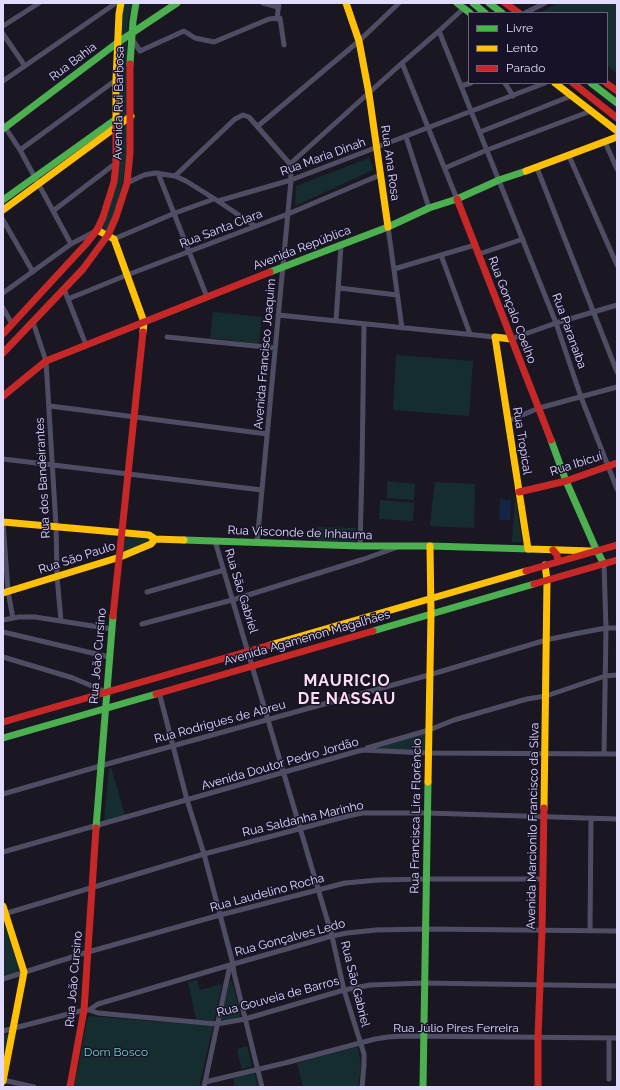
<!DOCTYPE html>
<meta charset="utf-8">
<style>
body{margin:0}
#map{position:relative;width:620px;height:1090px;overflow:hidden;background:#1a1723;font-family:Raleway,sans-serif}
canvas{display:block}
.frame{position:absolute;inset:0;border:4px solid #e1dbfd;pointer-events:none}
.legend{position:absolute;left:468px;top:12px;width:140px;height:72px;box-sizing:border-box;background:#171228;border:1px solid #68627d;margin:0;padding:5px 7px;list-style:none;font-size:12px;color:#e1dbfd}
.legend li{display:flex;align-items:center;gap:8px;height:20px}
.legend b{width:20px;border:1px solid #68627d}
</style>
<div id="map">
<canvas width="620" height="1090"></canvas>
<div class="frame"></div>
<ul class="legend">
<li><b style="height:5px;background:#4caf50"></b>Livre</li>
<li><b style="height:5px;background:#ffc107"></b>Lento</li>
<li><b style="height:5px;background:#c62828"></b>Parado</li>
</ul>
</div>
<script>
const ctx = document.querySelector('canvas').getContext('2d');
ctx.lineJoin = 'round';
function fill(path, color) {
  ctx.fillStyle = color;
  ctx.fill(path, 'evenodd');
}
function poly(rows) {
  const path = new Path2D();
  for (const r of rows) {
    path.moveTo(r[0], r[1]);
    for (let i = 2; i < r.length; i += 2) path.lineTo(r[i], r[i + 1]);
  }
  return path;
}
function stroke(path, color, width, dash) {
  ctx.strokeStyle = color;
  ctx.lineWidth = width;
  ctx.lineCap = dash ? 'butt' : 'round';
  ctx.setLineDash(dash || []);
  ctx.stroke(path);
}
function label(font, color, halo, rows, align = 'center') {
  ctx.font = font + ' Raleway,sans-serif';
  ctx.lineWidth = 3;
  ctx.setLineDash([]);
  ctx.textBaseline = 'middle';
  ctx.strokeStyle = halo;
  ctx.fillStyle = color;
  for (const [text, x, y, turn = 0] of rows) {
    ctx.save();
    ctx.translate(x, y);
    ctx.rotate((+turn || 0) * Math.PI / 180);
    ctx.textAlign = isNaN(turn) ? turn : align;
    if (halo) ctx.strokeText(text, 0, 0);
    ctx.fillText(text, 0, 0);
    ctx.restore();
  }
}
const green = poly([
 [123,3,132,3,128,21,127,36,118,40],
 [558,3,617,3,617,73,607,65,607,13,541,12],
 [127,39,127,116,118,123,118,44],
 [127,122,127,152,123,178,115,213,107,233,99,229,108,208,118,127],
 [369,158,373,170,295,206,296,186],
 [213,312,262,317,259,344,210,338],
 [396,355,473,361,469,416,393,410],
 [387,481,415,484,414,500,387,498],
 [435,482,475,484,474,528,430,526,432,505],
 [515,496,522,542,512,542],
 [380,500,414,503,413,521,379,519],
 [317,527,356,528,356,542,316,541],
 [129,537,150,539,154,542,122,553,126,538],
 [428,731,428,752,375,748],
 [109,768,111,768,125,815,104,821],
 [3,917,22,970,3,976],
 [197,980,200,990,222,984,214,1021,196,1019,188,982],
 [231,981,232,982,241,1015,239,1017,224,1021,221,1018,229,982],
 [88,1016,213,1026,199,1087,74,1087],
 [6,1034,8,1035,9,1037,3,1063,3,1035],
 [247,1046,252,1066,242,1069,237,1049],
 [356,1047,358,1049,361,1065,358,1087,303,1087,297,1063],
 [255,1073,258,1087,235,1087,233,1078]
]);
const water = poly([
 [500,499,511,500,510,520,499,520]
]);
const street = poly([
 [263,3,278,7],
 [525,13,545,3],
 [277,19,279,3],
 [3,26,39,3],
 [439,31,556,323,581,397,617,489],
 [3,34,25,66],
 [132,39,140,51,184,31,195,38,214,42,269,19,280,18,284,45],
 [402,63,457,199],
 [3,81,116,3],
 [505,83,513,96],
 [461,86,471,83],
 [3,124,20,150,71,244],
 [258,126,359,41,399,3],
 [480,132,571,96],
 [406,137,429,208],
 [605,142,617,169],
 [20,150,116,80],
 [569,156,617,265],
 [290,164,402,63,439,31,464,8],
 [445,168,487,150,591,111],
 [537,168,617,372],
 [158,173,207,297],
 [175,176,235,119,243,115,249,117,290,164,291,180,257,543],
 [127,183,144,175,155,173,175,176,186,181,218,201,255,226],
 [218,201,291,180,545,83],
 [53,211,116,163],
 [3,220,33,272],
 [388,227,402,328],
 [114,239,175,213,214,199],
 [479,254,523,239],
 [441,255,470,334],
 [394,269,475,245],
 [339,288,397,295],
 [64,289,86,345],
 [3,293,71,244,94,232],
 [68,299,127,275,288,214,380,175],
 [3,308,12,324],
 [278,315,495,337],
 [336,321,341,245],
 [33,322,46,361,56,526,57,576,61,621],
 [167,337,275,348],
 [511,339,556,323,617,305],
 [50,406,267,434],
 [508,421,539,408,617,387],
 [3,459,262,490],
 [3,522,8,592,13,618],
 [215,541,332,936,344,990,364,1054,364,1065,362,1087],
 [360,546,362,469,364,324],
 [604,564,606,628,604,754],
 [147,592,224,570],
 [3,620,19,617,35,617,112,629],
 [142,624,232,600,364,559,395,548],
 [3,632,109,657],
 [3,657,73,678,106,692],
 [159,692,187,800,204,854,233,964,234,973,262,1087],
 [367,748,429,730,454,720,527,699,546,696,605,676,617,675],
 [3,794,100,766,429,675,546,640,579,633,606,628,617,628],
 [3,852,362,750,429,753,617,754],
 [4,914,204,854,348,816,362,813,427,813,617,819],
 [590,931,591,818],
 [3,979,88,952,220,915,345,883,379,880,426,879,543,879],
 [89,1010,98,1013,217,1024,245,1019,344,990,370,985,424,983,617,986],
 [3,1031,84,1010,89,1010,98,1004,230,965,332,936,347,933,376,930,425,929,617,931],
 [609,1079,609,1038],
 [3,1080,34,1087],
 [205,1082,285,1063,375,1039,388,1037,403,1036,617,1038],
 [204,1087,230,965]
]);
const fast = poly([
 [457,3,470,13],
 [473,3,485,13],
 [489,3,502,13],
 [130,64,133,21,136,3],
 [591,83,617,103],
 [3,129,117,43,177,3],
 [3,200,116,119],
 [270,272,388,227,429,208,457,199,499,180,526,171],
 [551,440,566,481,595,547,604,564],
 [184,540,360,546,430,546,530,549],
 [373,631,534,584],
 [3,738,156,694],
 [96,828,113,616],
 [423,1087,428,782]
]);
const slow = poly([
 [346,3,359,41,369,94,388,227],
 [555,83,617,131],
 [116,124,116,80,119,14,121,3],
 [526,171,617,137],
 [3,210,131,116],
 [97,230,114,239,144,322,143,332],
 [511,339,495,337,528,549],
 [3,522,149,535,155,539,184,540],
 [530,549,591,551],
 [3,593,120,557,151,544,155,539],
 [270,645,526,571],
 [428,782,431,614,430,546],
 [544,808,547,580,545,565],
 [3,906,24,972,3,1081]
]);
const jam = poly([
 [505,3,519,13],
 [573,83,617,118],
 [606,83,617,91],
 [457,199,551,440],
 [3,334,86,244,97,230,103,217,114,182,116,163,116,124],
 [3,353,83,269,108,235,116,217,127,183,130,153,130,64],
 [3,396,46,361,270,272],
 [519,492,566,481,617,463],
 [553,550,557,555,558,562],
 [526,571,617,545],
 [534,584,617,560],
 [113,616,143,332],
 [156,694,373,631],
 [3,722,270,645],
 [70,1087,84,1010,96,828],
 [538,1087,538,1038,542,930,544,808]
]);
const streetNames = [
 ["Rua Bahia",73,62,-37],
 ["Avenida Rui Barbosa",119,103,-89],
 ["Rua Maria Dinah",323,157,-20],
 ["Rua Ana Rosa",390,163,82],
 ["Rua Santa Clara",221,229,-21],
 ["Avenida República",302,248,-21],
 ["Rua Gonçalo Coelho",512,310,69],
 ["Rua Paranaíba",569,331,70],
 ["Avenida Francisco Joaquim",265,354,-85],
 ["Rua Tropical",522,441,81],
 ["Rua Ibicuí",576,464,-18],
 ["Rua dos Bandeirantes",43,478,-93],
 ["Rua Visconde de Inhauma",300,533,2],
 ["Rua São Paulo",77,558,-18],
 ["Rua São Gabriel",241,591,73],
 ["Avenida Agamenon Magalhães",307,638,-16],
 ["Rua João Cursino",98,656,-85],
 ["Rua Rodrigues de Abreu",220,722,-15],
 ["Avenida Doutor Pedro Jordão",280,764,-16],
 ["Rua Francisca Lira Florêncio",416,816,-89],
 ["Rua Saldanha Marinho",303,819,-13],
 ["Avenida Marcionilo Francisco da Silva",533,826,-89],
 ["Rua Laudelino Rocha",267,893,-15],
 ["Rua Gonçalves Ledo",290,938,-15],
 ["Rua João Cursino",74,979,-85],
 ["Rua São Gabriel",355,984,76],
 ["Rua Gouveia de Barros",278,997,-15],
 ["Rua Júlio Pires Ferreira",456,1028]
];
const parkNames = [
 ["Dom Bosco",116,1052]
];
const districtNames = [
 ["MAURICIO",347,681],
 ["DE NASSAU",347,699]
];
fill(green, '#162d30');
fill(water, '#132447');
stroke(street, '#4f4d63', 5);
stroke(fast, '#4caf50', 7);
stroke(slow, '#ffc107', 7);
stroke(jam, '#c62828', 7);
label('12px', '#e1dbfd', '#171228', streetNames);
label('12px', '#6ad9c4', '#171228', parkNames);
ctx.letterSpacing = '1px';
label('bold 16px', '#fdddef', '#171228', districtNames);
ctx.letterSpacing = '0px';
</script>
